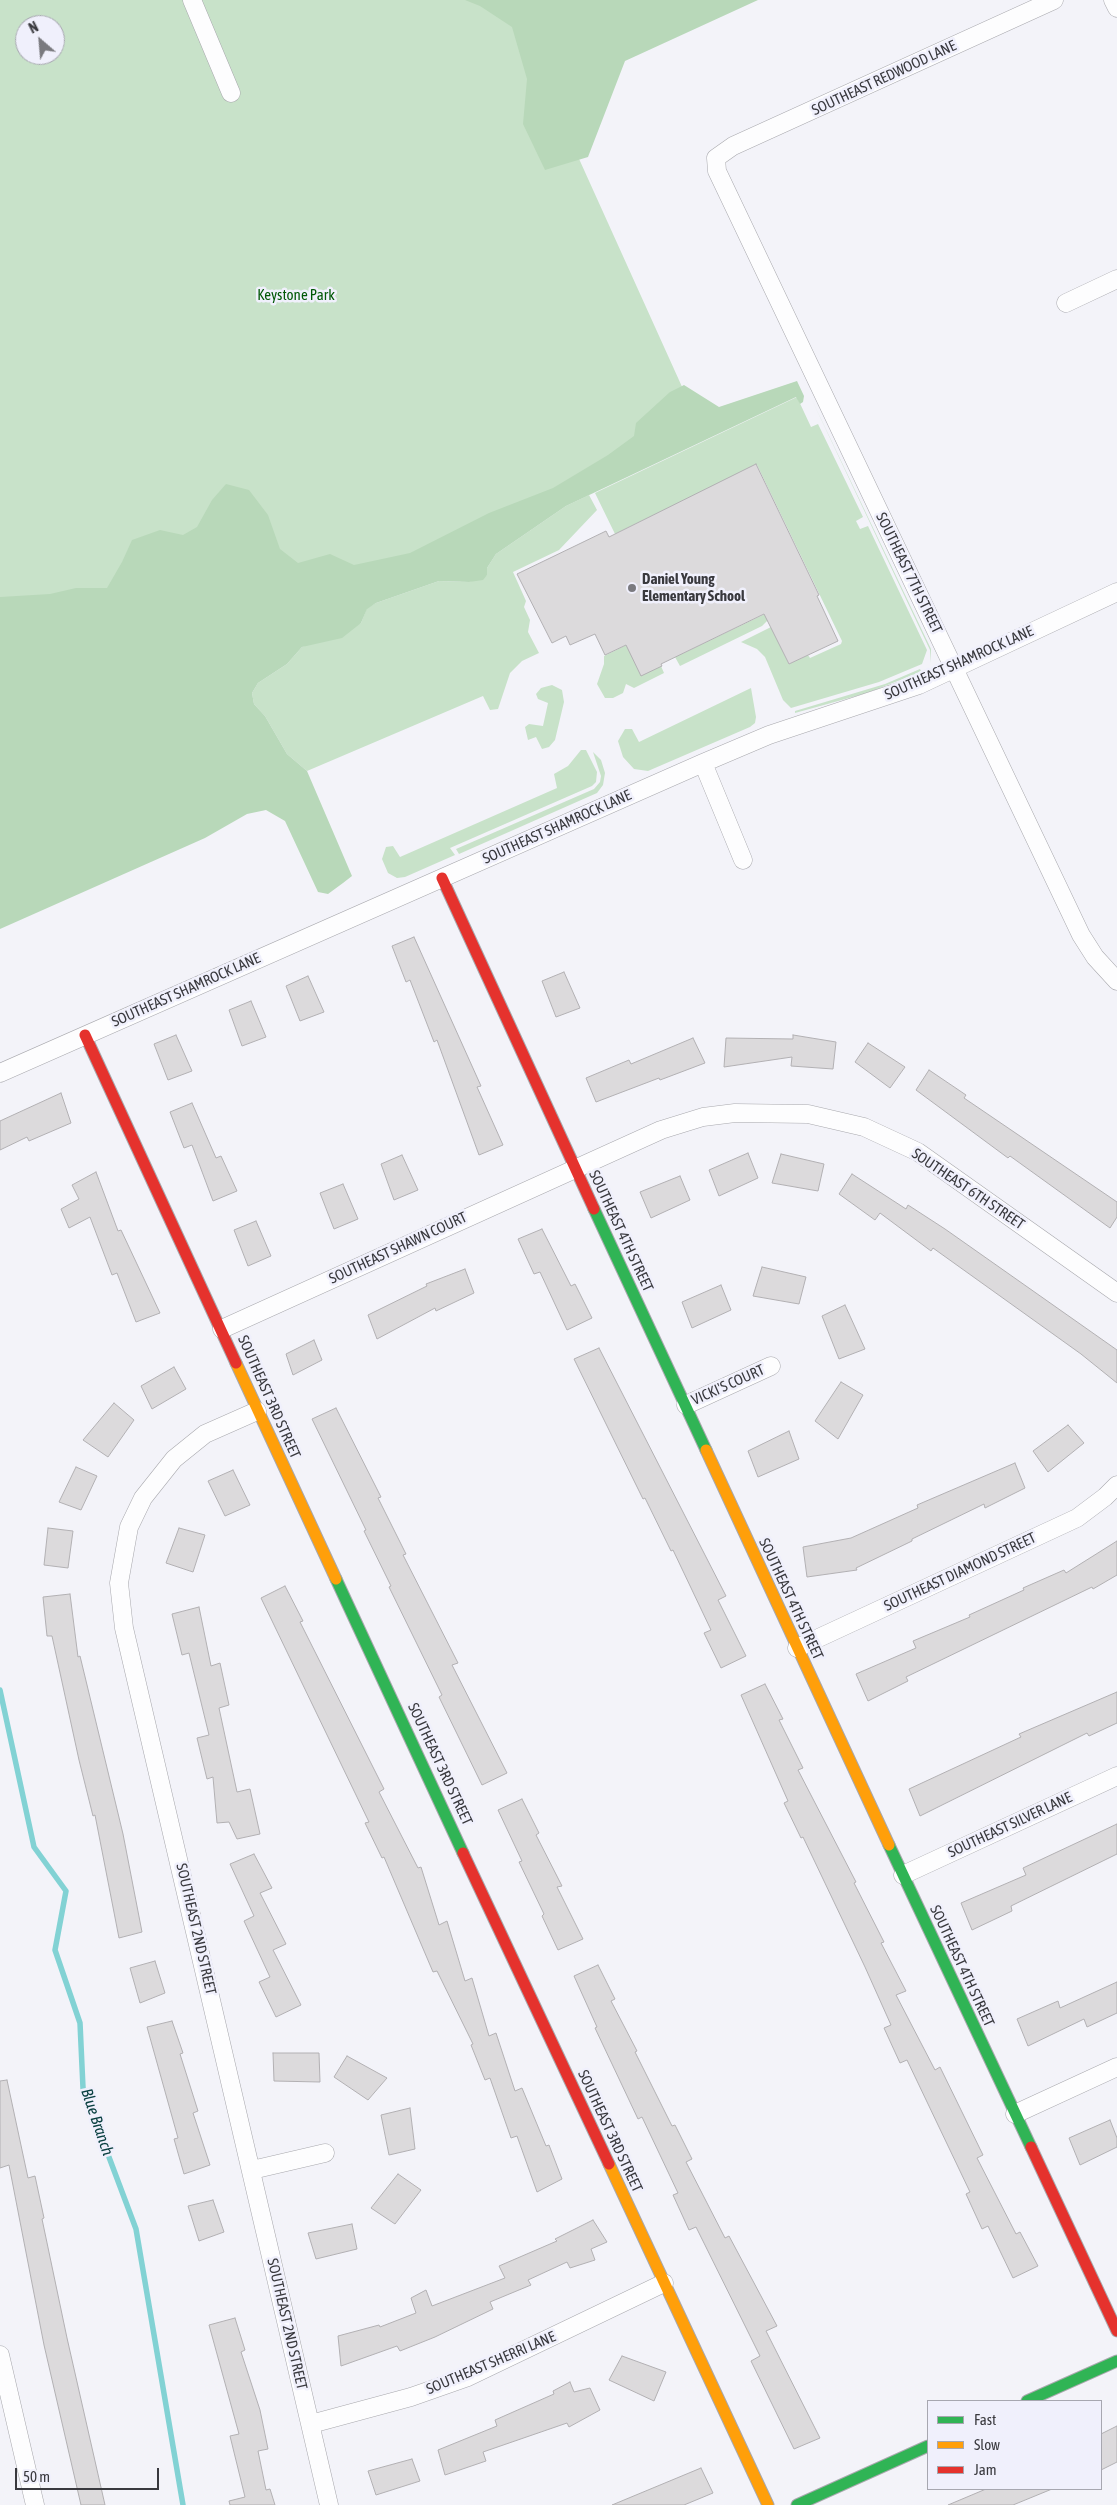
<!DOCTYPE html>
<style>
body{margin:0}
#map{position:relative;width:1117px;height:2505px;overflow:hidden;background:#f3f3f9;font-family:"Asap Condensed",sans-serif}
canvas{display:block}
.legend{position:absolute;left:927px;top:2400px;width:175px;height:90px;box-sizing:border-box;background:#f0f0fc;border:1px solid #a7a7b0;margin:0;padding:6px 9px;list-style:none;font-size:15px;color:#39393e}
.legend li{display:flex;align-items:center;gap:10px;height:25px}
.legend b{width:25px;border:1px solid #a7a7b0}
.north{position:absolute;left:15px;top:15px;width:50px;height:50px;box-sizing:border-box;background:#f0f0fc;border:1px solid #a7a7b0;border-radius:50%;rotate:333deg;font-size:14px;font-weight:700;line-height:20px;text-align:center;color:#39393e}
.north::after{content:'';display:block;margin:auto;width:18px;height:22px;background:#7a7a7f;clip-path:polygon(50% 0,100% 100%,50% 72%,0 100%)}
.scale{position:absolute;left:15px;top:2468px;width:144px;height:22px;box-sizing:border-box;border:2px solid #39393e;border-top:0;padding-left:6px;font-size:15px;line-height:18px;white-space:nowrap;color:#39393e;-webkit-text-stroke:4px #f0f0fc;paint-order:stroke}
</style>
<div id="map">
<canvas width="1117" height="2505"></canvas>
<ul class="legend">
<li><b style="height:6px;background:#30b455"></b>Fast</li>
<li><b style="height:6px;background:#ff9f0a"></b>Slow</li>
<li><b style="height:6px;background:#e5322d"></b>Jam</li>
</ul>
<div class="north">N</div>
<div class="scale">50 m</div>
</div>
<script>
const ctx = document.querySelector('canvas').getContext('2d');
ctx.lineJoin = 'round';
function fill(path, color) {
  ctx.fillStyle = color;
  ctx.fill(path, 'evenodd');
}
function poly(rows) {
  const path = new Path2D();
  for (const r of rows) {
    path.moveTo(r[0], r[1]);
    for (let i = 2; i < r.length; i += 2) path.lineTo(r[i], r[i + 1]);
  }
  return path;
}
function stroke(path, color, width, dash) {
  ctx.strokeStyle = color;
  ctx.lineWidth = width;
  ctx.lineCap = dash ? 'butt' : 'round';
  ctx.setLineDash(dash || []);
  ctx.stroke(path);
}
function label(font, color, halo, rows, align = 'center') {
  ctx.font = font + ' "Asap Condensed",sans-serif';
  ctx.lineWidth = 5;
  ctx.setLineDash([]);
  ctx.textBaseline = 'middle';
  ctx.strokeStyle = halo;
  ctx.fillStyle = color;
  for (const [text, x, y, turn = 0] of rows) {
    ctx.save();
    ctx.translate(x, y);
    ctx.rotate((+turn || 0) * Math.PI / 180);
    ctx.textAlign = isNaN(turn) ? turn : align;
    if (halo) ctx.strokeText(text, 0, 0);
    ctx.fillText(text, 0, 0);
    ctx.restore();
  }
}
const green = poly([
 [0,0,738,0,547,88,702,431,204,664,0,925],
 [25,25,55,25,55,55,25,55],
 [797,397,811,427,818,424,863,517,856,521,860,529,868,526,927,650,922,664,879,682,791,708,783,700,765,657,757,649,741,642,771,627,789,664,808,655,810,658,841,644,842,641,757,465,615,534,595,493],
 [811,398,931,649,931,663,930,650],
 [589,495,597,510,559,550,513,572,526,601,524,607,530,620,528,632,539,653,522,661,510,673,498,709,490,710,483,696,307,771,287,754,265,716,254,704,252,693,258,683,287,664,302,647,361,623,367,608,376,603,439,581,469,582,487,575,487,568,496,554,566,506],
 [765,614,768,620,762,626,680,666,675,657],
 [626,645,661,666,664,673,634,688,626,684,623,693,613,698,605,698,597,684,604,664,604,656],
 [920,669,921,671,913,675,867,693,795,713,795,711,885,684],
 [552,685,562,690,564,702,555,740,549,747,542,749,536,737,528,740,525,727,529,724,543,726,548,703,538,699,536,694,541,688],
 [751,688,756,717,755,723,750,727,648,771,634,769,623,757,618,741,625,729,632,729,639,742],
 [581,750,586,750,597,772,596,782,592,786,450,848,455,855,405,877,397,878,388,873,382,859,386,847,393,846,400,857,557,788,554,774,568,766],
 [593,752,601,760,605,773,603,785,597,793,459,854,456,849,594,789,600,782,601,776]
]);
const forest = poly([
 [465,0,758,0,625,61,588,157,545,170,523,124,527,79,512,27,480,6],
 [797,381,804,396,803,402,800,404,796,397,566,506,496,554,487,568,487,575,483,580,469,582,439,581,376,603,367,609,361,623,342,638,302,647,287,664,258,683,252,693,254,704,265,716,287,754,307,771,352,876,343,883,328,894,318,892,285,821,266,810,247,814,205,838,0,929,0,597,50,594,76,588,107,588,122,562,132,540,160,530,183,535,197,527,212,500,226,484,249,490,268,515,280,549,298,563,330,554,354,565,410,553,489,513,553,488,608,455,634,436,636,423,670,392,684,385,719,407]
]);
const stream = poly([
 [0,1690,34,1847,66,1891,55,1950,80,2023,83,2088,136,2229,183,2505]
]);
const building = poly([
 [756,464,819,595,817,596,838,641,789,664,764,614,661,664,662,666,641,676,626,645,605,655,595,634,570,645,566,636,552,643,517,574,606,531,609,537,756,464],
 [414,937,481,1086,477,1087,503,1145,479,1155,437,1040,434,1042,410,980,406,982,392,946,414,937],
 [564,972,580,1008,556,1017,542,981,564,972],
 [308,976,324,1012,300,1021,286,986,308,976],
 [251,1001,266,1037,242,1046,229,1010,251,1001],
 [176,1035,192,1071,168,1080,154,1044,176,1035],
 [793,1035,836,1042,833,1069,791,1066,792,1057,724,1067,726,1038,793,1039,793,1035],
 [693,1038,705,1063,660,1080,659,1078,596,1102,586,1078,629,1060,631,1064,693,1038],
 [868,1043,905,1067,890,1088,855,1062,868,1043],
 [929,1070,966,1095,964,1098,1117,1202,1117,1217,1110,1228,1010,1156,1008,1158,916,1090,929,1070],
 [61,1093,71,1123,29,1141,27,1137,0,1150,0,1121,61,1093],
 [192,1103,216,1158,221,1156,237,1191,213,1201,192,1145,184,1148,170,1112,192,1103],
 [748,1153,758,1178,719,1196,709,1170,748,1153],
 [781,1154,824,1164,818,1191,772,1183,781,1154],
 [402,1155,418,1190,394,1200,381,1164,402,1155],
 [96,1172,118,1231,121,1230,160,1313,136,1322,117,1273,112,1275,90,1217,69,1228,61,1209,79,1199,72,1185,96,1172],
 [852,1174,906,1209,908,1205,945,1229,1117,1350,1117,1383,1081,1354,933,1248,931,1251,880,1213,875,1220,839,1194,852,1174],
 [680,1176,690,1200,651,1218,640,1192,680,1176],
 [343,1184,358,1219,334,1229,320,1193,343,1184],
 [256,1221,271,1256,248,1266,234,1230,256,1221],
 [542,1229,571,1286,575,1284,592,1318,567,1330,540,1272,534,1274,518,1239,542,1229],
 [762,1267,806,1277,799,1304,753,1296,762,1267],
 [465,1269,474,1293,436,1311,435,1308,377,1339,368,1315,427,1286,426,1284,465,1269],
 [721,1285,731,1310,692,1328,682,1302,721,1285],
 [845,1305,865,1349,839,1359,822,1316,845,1305],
 [314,1340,322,1360,293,1375,286,1354,314,1340],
 [599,1348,726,1596,718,1600,746,1656,721,1668,704,1633,711,1630,673,1550,671,1551,645,1498,643,1499,574,1359,599,1348],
 [174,1367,186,1389,152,1409,141,1386,174,1367],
 [841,1382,863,1395,838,1439,815,1421,841,1382],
 [114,1403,134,1420,108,1457,83,1440,114,1403],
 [336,1408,381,1497,378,1498,406,1554,403,1555,458,1663,452,1665,507,1773,482,1785,439,1697,442,1695,389,1587,391,1586,364,1531,366,1530,312,1419,336,1408],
 [1068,1425,1084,1443,1048,1472,1033,1451,1068,1425],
 [789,1431,799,1459,758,1477,748,1451,789,1431],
 [1015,1463,1025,1488,985,1508,984,1504,912,1539,912,1541,856,1568,857,1570,807,1577,803,1547,851,1538,918,1508,917,1505,1015,1463],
 [76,1467,97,1476,81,1510,59,1502,76,1467],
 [233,1470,250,1505,225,1516,208,1481,233,1470],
 [48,1528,73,1531,68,1568,44,1565,48,1528],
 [179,1528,205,1535,193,1572,166,1563,179,1528],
 [1117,1541,1117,1575,1093,1589,1092,1587,906,1677,908,1681,868,1701,856,1674,916,1648,913,1641,970,1617,969,1615,1024,1590,1023,1588,1064,1570,1066,1573,1117,1541],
 [285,1586,303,1621,300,1622,384,1789,379,1792,418,1868,421,1867,439,1925,447,1921,465,1981,472,1978,489,2036,496,2033,515,2091,522,2088,546,2146,549,2145,562,2179,537,2192,517,2136,511,2138,490,2078,485,2080,471,2045,473,2044,437,1971,433,1972,384,1857,382,1858,365,1823,369,1822,261,1598,285,1586],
 [70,1594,78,1657,80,1656,123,1834,142,1932,119,1938,95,1815,93,1816,79,1760,52,1636,47,1636,43,1597,70,1594],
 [199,1607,211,1666,220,1663,229,1705,219,1708,237,1792,250,1789,260,1834,237,1839,229,1822,217,1823,213,1777,207,1779,197,1738,209,1735,189,1653,182,1655,172,1614,199,1607],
 [765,1684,783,1719,779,1720,803,1768,798,1770,856,1882,854,1883,884,1942,881,1943,906,1991,896,1995,935,2070,940,2067,983,2155,977,2158,1016,2234,1020,2232,1038,2266,1013,2278,988,2226,982,2229,966,2194,970,2192,907,2060,900,2063,884,2028,891,2025,865,1967,803,1837,801,1838,784,1803,788,1801,741,1695,765,1684],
 [1117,1692,1117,1723,1089,1736,1087,1733,920,1816,909,1789,1021,1737,1019,1734,1117,1692],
 [522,1799,539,1833,536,1835,562,1886,557,1887,583,1939,558,1950,542,1916,544,1914,519,1862,522,1861,498,1810,522,1799],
 [1117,1824,1117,1854,1011,1906,1012,1911,972,1930,961,1903,1026,1875,1023,1868,1117,1824],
 [254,1854,272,1888,260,1893,286,1944,273,1950,301,2005,276,2017,259,1982,270,1977,244,1921,254,1916,230,1864,254,1854],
 [155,1961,165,1993,140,2003,130,1968,155,1961],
 [598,1965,615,1999,611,2001,637,2051,635,2052,672,2126,675,2125,692,2159,686,2162,725,2238,729,2236,777,2326,766,2331,820,2438,794,2449,751,2361,760,2356,696,2227,689,2230,673,2195,678,2193,642,2117,638,2119,595,2028,597,2027,574,1976,598,1965],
 [1117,1982,1117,2013,1087,2027,1084,2019,1028,2046,1017,2019,1058,2001,1060,2008,1117,1982],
 [172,2021,183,2053,180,2054,198,2111,193,2113,210,2165,184,2174,174,2139,178,2138,147,2027,172,2021],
 [273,2053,319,2053,320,2082,274,2081,273,2053],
 [347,2056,387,2078,368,2100,334,2077,347,2056],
 [7,2080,28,2178,35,2176,44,2218,42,2219,67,2338,105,2505,81,2505,44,2345,9,2165,0,2168,0,2081,7,2080],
 [410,2108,415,2149,389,2155,381,2115,410,2108],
 [1110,2120,1117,2138,1117,2147,1080,2165,1069,2138,1110,2120],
 [398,2174,421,2190,395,2224,371,2208,398,2174],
 [213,2200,224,2232,199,2241,188,2206,213,2200],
 [593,2220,607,2242,591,2249,595,2260,570,2268,567,2262,528,2280,531,2285,490,2302,493,2309,435,2337,400,2351,397,2346,341,2366,338,2336,379,2325,380,2327,416,2313,411,2298,426,2290,432,2306,505,2278,499,2266,557,2241,555,2239,593,2220],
 [352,2224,357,2249,316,2259,308,2233,352,2224],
 [235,2318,245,2350,241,2352,260,2410,268,2449,258,2451,266,2490,270,2489,275,2505,230,2505,229,2501,245,2497,230,2436,239,2434,209,2325,235,2318],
 [622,2356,666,2372,654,2401,609,2380,622,2356],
 [570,2382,574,2392,590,2388,600,2410,569,2427,567,2423,483,2452,486,2461,445,2475,438,2450,497,2426,495,2420,554,2394,553,2391,570,2382],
 [1117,2426,1117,2462,1101,2470,1101,2434,1117,2426],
 [412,2459,420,2481,376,2495,368,2471,412,2459],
 [701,2468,713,2493,684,2505,612,2505,701,2468],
 [986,2489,1052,2489,1013,2505,948,2505,986,2489]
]);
const street = poly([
 [192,0,231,93],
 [1054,0,733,146,716,158,717,171,1081,935,1095,957,1117,981],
 [1113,0,1117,8],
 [1066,303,1117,279],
 [703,763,743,860],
 [0,1073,703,763,769,735,919,685,1117,592],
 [222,1329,661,1130,703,1117,735,1113,808,1114,864,1127,918,1152,1117,1293],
 [686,1405,771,1366],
 [257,1411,205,1434,174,1459,143,1498,129,1527,119,1583,124,1628,329,2505],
 [797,1648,1077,1518,1105,1497,1117,1485],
 [903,1875,1117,1776],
 [1015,2114,1117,2067],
 [252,2170,325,2153],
 [0,2355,35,2505],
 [311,2424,411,2397,468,2377,664,2283]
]);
const fast = poly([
 [594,1209,706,1450],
 [336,1579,463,1853],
 [889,1845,1031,2147],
 [1027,2401,1117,2361],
 [797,2505,928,2446]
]);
const slow = poly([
 [236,1363,336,1579],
 [706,1450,889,1845],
 [609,2164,768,2505]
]);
const jam = poly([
 [442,878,594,1209],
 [85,1035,236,1363],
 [463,1853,609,2164],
 [1031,2147,1117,2331]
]);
const markers = [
 [632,588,5,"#7a7a7f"]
];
const streetNames = [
 ["SOUTHEAST REDWOOD LANE",884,78,-25],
 ["SOUTHEAST 7TH STREET",909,573,64],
 ["SOUTHEAST SHAMROCK LANE",959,663,-24],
 ["SOUTHEAST SHAMROCK LANE",557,827,-24],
 ["SOUTHEAST SHAMROCK LANE",186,990,-24],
 ["SOUTHEAST 6TH STREET",968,1189,34],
 ["SOUTHEAST 4TH STREET",621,1231,65],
 ["SOUTHEAST SHAWN COURT",398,1248,-25],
 ["VICKI'S COURT",728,1385,-24],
 ["SOUTHEAST 3RD STREET",269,1397,66],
 ["SOUTHEAST DIAMOND STREET",960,1572,-25],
 ["SOUTHEAST 4TH STREET",791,1599,65],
 ["SOUTHEAST 3RD STREET",440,1764,65],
 ["SOUTHEAST SILVER LANE",1010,1825,-25],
 ["SOUTHEAST 2ND STREET",196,1929,77],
 ["SOUTHEAST 4TH STREET",962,1966,65],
 ["SOUTHEAST 3RD STREET",610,2131,65],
 ["SOUTHEAST 2ND STREET",287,2324,77],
 ["SOUTHEAST SHERRI LANE",491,2363,-23]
];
const parkNames = [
 ["Keystone Park",296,295]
];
const poiNames = [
 ["Daniel Young",642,579],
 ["Elementary School",642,596]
];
const waterNames = [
 ["Blue Branch",97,2122,71]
];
fill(green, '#c8e2c9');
fill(forest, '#b8d8b9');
stroke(stream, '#82d2d4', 5.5);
fill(building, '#dcdadc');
stroke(building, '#b2b0b3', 1);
stroke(street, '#a8a8ad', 19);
stroke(fast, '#a8a8ad', 13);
stroke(slow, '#a8a8ad', 13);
stroke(jam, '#a8a8ad', 13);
stroke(street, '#fdfdfe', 18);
stroke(fast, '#30b455', 11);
stroke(slow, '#ff9f0a', 11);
stroke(jam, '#e5322d', 11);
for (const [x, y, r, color] of markers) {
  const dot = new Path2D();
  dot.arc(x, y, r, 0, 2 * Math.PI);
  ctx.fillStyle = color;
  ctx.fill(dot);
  stroke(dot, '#f0f0fc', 2);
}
label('15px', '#39393e', '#f0f0fc', streetNames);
label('15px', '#005806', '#f0f0fc', parkNames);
label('bold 15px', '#39393e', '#f0f0fc', poiNames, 'left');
label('italic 16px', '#0a4041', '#f0f0fc', waterNames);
</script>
